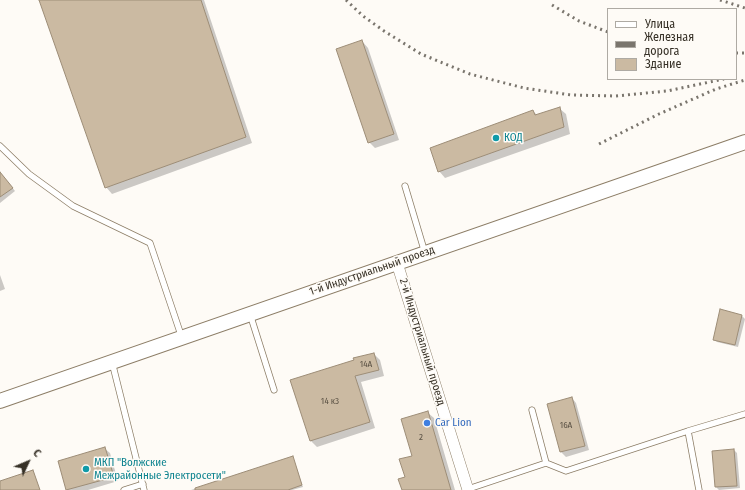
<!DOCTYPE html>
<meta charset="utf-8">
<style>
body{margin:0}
#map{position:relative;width:745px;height:490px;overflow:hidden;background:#fefbf6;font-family:"Fira Sans Condensed",sans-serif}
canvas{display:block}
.legend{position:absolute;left:607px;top:8px;width:130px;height:72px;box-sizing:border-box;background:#fefbf6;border:1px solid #aeaaa3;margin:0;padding:5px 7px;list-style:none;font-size:12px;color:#363026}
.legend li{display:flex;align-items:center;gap:8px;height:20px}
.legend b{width:20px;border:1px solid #aeaaa3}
.north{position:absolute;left:8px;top:442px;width:40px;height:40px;-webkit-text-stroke:3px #fefbf6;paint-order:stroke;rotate:46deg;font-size:11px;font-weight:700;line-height:16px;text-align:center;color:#363026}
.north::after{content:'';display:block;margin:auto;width:14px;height:18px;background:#363026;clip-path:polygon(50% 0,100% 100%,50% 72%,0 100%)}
</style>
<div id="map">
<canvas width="745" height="490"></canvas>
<ul class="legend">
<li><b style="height:5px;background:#fff"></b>Улица</li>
<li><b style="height:5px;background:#7a756d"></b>Железная дорога</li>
<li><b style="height:11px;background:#cbbaa2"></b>Здание</li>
</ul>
<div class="north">С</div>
</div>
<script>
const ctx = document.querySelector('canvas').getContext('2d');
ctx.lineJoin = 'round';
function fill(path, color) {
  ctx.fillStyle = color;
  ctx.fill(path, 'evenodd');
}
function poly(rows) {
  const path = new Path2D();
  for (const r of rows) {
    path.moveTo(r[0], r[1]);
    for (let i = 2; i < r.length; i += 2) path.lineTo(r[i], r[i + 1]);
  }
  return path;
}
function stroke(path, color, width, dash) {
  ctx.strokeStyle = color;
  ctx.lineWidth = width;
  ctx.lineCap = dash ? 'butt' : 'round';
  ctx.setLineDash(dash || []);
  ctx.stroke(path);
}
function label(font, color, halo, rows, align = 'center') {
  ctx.font = font + ' "Fira Sans Condensed",sans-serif';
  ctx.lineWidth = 3;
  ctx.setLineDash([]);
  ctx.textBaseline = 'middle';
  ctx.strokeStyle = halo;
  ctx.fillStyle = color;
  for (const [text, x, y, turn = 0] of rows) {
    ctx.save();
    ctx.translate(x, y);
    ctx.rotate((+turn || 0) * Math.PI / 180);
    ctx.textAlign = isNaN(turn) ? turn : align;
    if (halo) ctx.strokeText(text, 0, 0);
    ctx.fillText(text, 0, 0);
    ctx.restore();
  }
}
const shadow = poly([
 [41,0,204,0,252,143,112,194,106,187],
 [362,41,368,48,399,140,375,148,369,142],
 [559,108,566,114,570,134,445,178,439,171,533,111,537,115],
 [0,172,15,191,0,203],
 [0,275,5,289,0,291],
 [741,315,745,319,738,347,717,342,714,339],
 [374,354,380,360,384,376,361,382,375,428,317,447,311,441,291,381],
 [572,398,576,403,589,450,566,457,561,452,548,404],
 [427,412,434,418,455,490,403,490],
 [105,449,110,453,118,481,88,490,67,490,59,462],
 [734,450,737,453,740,488,719,490,716,487],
 [293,457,303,487,292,490,191,490]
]);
const building = poly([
 [39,0,201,0,246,137,105,188,39,0],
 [362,40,394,134,368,143,336,49,362,40],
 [560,107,564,127,438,172,430,148,533,110,535,115,560,107],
 [0,172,13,188,0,197,0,172],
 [720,309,742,315,735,345,713,340,720,309],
 [374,353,379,370,355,376,370,422,310,441,290,380,354,360,353,358,374,353],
 [572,397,585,446,560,452,547,404,572,397],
 [428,411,451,490,402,490,398,479,405,477,399,459,412,456,401,419,428,411],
 [105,447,114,477,66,490,58,461,105,447],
 [734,449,737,486,715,487,712,451,734,449],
 [293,456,302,485,288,490,195,490,195,488,293,456],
 [33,470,40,490,0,490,0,481,33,470]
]);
const service = poly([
 [0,146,29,174,73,206,150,243,182,338],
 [405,186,425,253],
 [250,314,274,390],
 [112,362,144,490],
 [688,431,745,414],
 [546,463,566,471,688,431,699,490],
 [468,489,546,463,532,410],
 [124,490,143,484]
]);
const minor = poly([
 [397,263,468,490]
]);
const tertiary = poly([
 [0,401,745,142]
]);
const rail = poly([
 [346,0,363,16,384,31,421,54,470,74,524,88,571,95,616,96,667,91,724,79],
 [720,0,745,8],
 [552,5,579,21,608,32],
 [736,53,745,53],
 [599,144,659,114,716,89,745,80]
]);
const markers = [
 [496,138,4,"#0f9aa8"],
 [427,423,4,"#3f7fe0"],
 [86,469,4,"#0f9aa8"]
];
const numberNames = [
 ["14А",366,364],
 ["14 к3",330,401],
 ["16А",566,425],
 ["2",421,437]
];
const cultureNames = [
 ["КОД",504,138],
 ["МКП \"Волжские",94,463],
 ["Межрайонные Электросети\"",94,476]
];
const streetNames = [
 ["1-й Индустриальный проезд",372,271,-19],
 ["2-й Индустриальный проезд",422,342,73]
];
const shopNames = [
 ["Car Lion",435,423]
];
fill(shadow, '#0003');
fill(building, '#cbbaa2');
stroke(building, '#9d8d77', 1);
stroke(service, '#8c7d66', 7);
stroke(minor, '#8c7d66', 12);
stroke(tertiary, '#8c7d66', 16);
stroke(service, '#fff', 5.5);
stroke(minor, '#fff', 11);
stroke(tertiary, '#fff', 14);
stroke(rail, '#7a756d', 3, [2, 4]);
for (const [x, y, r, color] of markers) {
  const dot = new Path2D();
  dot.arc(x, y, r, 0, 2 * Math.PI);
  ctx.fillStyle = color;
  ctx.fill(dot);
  stroke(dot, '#fefbf6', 1.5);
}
label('9px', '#5b5245', null, numberNames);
label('11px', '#0d838f', '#fefbf6', cultureNames, 'left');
label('11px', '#363026', '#fefbf6', streetNames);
label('11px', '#366cbe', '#fefbf6', shopNames, 'left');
</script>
